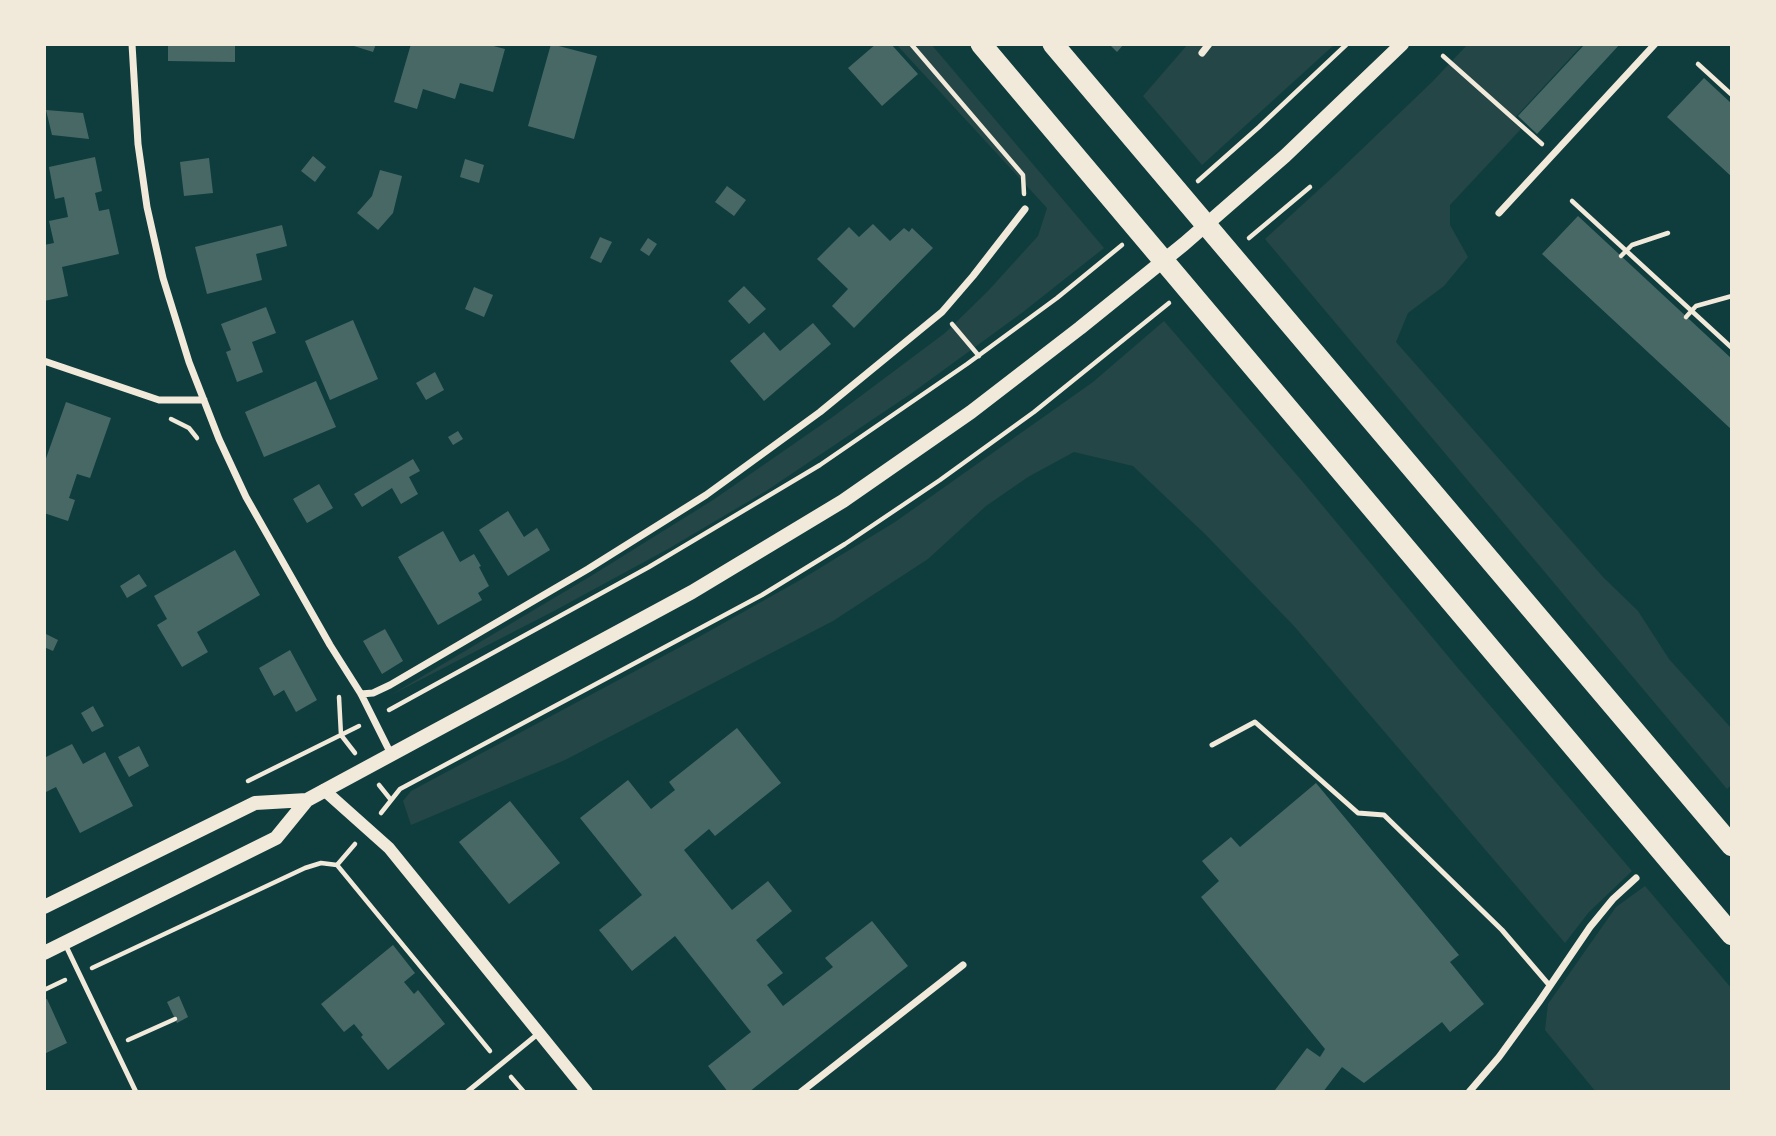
<!DOCTYPE html>
<style>
body{margin:0}
#map{position:relative;width:1776px;height:1136px;overflow:hidden;background:#0f3d3e;font-family:"Exo 2",sans-serif}
canvas{display:block}
.frame{position:absolute;inset:0;border:46px solid #f1e9da;pointer-events:none}
</style>
<div id="map">
<canvas width="1776" height="1136"></canvas>
<div class="frame"></div>
</div>
<script>
const ctx = document.querySelector('canvas').getContext('2d');
ctx.lineJoin = 'round';
function fill(path, color) {
  ctx.fillStyle = color;
  ctx.fill(path, 'evenodd');
}
function poly(rows) {
  const path = new Path2D();
  for (const r of rows) {
    path.moveTo(r[0], r[1]);
    for (let i = 2; i < r.length; i += 2) path.lineTo(r[i], r[i + 1]);
  }
  return path;
}
function stroke(path, color, width, dash) {
  ctx.strokeStyle = color;
  ctx.lineWidth = width;
  ctx.lineCap = dash ? 'butt' : 'round';
  ctx.setLineDash(dash || []);
  ctx.stroke(path);
}
const green = poly([
 [896,44,931,44,1104,248,1023,312,912,393,766,491,668,549,552,612,391,695,591,576,713,500,834,416,945,333,988,291,1038,236,1047,208],
 [1188,44,1335,44,1202,165,1143,96],
 [1468,44,1583,44,1512,121,1521,129,1450,205,1450,225,1468,257,1444,286,1408,313,1396,342,1603,577,1638,611,1669,659,1732,729,1732,784,1727,789,1265,239,1336,174,1432,82],
 [1164,321,1302,481,1457,667,1632,871,1589,912,1565,943,1294,626,1205,534,1133,466,1074,452,1028,477,986,506,928,559,833,621,565,760,411,825,403,801,411,791,697,638,802,579,895,522,1093,382],
 [1645,886,1732,989,1732,1092,1596,1092,1545,1030,1548,1004,1616,907]
]);
const building = poly([
 [168,44,235,44,235,62,168,61],
 [355,44,376,44,373,52,354,46],
 [411,44,486,44,505,49,493,92,460,83,455,99,423,89,417,109,394,102],
 [551,44,597,56,574,139,528,126],
 [876,44,891,44,918,74,882,106,848,68],
 [1109,44,1124,44,1117,52],
 [1585,44,1620,44,1537,134,1518,116],
 [1704,78,1732,104,1732,177,1667,117],
 [46,110,83,113,89,139,52,135],
 [313,156,326,167,315,182,301,171],
 [95,157,102,191,95,193,99,211,109,209,119,254,62,267,68,296,44,301,44,245,54,243,49,221,68,217,64,197,55,199,49,167],
 [209,158,213,193,184,196,180,162],
 [465,159,484,165,479,183,460,177],
 [380,170,402,176,393,213,378,230,357,213,372,196],
 [727,186,746,200,734,216,715,202],
 [1578,216,1732,359,1732,430,1542,254],
 [873,224,890,241,904,228,909,232,912,228,933,248,854,328,832,306,848,289,817,259,849,227,859,237],
 [282,225,287,246,256,254,262,280,207,294,195,247],
 [600,237,612,242,601,263,590,258],
 [648,238,657,244,649,256,640,250],
 [744,286,766,309,749,324,728,301],
 [474,287,493,295,484,317,465,309],
 [266,307,276,333,252,342,263,372,237,382,226,352,231,350,221,324],
 [353,320,378,379,330,400,305,341],
 [813,323,831,344,764,401,730,361,764,332,780,351],
 [435,372,444,390,426,400,416,383],
 [316,381,336,427,264,457,245,412],
 [66,402,111,418,90,478,77,474,69,498,75,500,68,521,44,513,44,464],
 [458,431,463,439,453,445,448,437],
 [413,459,420,471,409,477,418,494,401,504,392,488,362,507,354,494],
 [319,484,333,508,307,523,293,499],
 [508,511,524,537,537,528,550,550,508,576,479,530],
 [443,531,460,562,474,554,481,566,479,567,489,586,478,593,482,600,438,625,398,557],
 [235,550,260,595,197,632,208,652,182,667,157,625,167,619,154,596],
 [139,574,147,586,127,598,120,586],
 [385,629,403,661,382,674,363,641],
 [44,633,58,640,53,651,44,647],
 [290,650,317,700,296,712,284,690,274,696,259,668],
 [93,706,104,726,92,732,81,713],
 [737,728,781,783,715,836,709,829,684,850,732,910,768,881,792,911,756,940,783,973,767,985,783,1006,833,967,825,958,872,921,908,966,749,1092,728,1092,708,1066,751,1032,675,936,632,971,599,930,642,895,580,818,628,780,651,809,675,790,669,782],
 [72,744,83,764,105,752,133,806,80,833,56,787,44,793,44,758],
 [139,746,149,766,129,777,118,757],
 [1316,783,1459,955,1450,962,1484,1004,1450,1032,1442,1022,1364,1083,1342,1067,1323,1092,1278,1092,1275,1090,1307,1048,1320,1057,1325,1049,1201,897,1219,881,1202,861,1231,837,1240,847],
 [510,801,560,863,509,904,459,842],
 [393,945,415,973,404,982,414,994,418,990,445,1024,388,1070,361,1037,363,1035,354,1024,344,1032,321,1004],
 [179,996,188,1017,177,1023,167,1002],
 [47,999,67,1043,44,1054,44,1000]
]);
const path = poly([
 [911,44,1023,175,1024,194],
 [1443,56,1542,144],
 [1698,64,1732,95],
 [1198,181,1259,127,1347,44],
 [1572,201,1732,348],
 [1249,238,1310,187],
 [1621,256,1632,245,1668,233],
 [1686,317,1696,306,1732,296],
 [952,324,979,356],
 [171,419,189,428,197,438],
 [339,697,341,735,355,753],
 [389,710,649,567,820,465,967,364,1057,298,1122,245],
 [248,781,359,726],
 [379,785,391,800],
 [381,813,400,789,762,595,845,544,940,480,1034,412,1169,303],
 [337,865,490,1051],
 [92,968,305,868,321,863,337,865,355,844],
 [44,990,65,980],
 [128,1040,175,1019],
 [511,1077,524,1092]
]);
const service = poly([
 [1212,745,1255,722,1358,813,1384,815,1502,930,1550,986],
 [65,944,136,1092],
 [467,1092,539,1033]
]);
const minor = poly([
 [132,44,138,144,147,207,163,278,189,362,219,439,246,497,330,645,361,694,391,754],
 [1202,53,1209,44],
 [1499,213,1655,44],
 [44,361,159,400,204,400],
 [361,694,373,693,390,685,588,569,706,495,820,412,942,312,973,276,1025,209],
 [801,1092,963,965],
 [1469,1092,1499,1057,1539,1002,1590,927,1613,899,1636,878]
]);
const tertiary = poly([
 [324,790,389,848,587,1092]
]);
const secondary = poly([
 [44,907,255,803,307,800],
 [44,953,276,838,307,800,692,592,843,501,971,412,1080,328,1184,244,1285,156,1402,44]
]);
const motorway = poly([
 [981,44,1732,935],
 [1053,44,1732,846]
]);
fill(green, '#244646');
fill(building, '#486865');
stroke(path, '#f1e9da', 4.5);
stroke(service, '#f1e9da', 5);
stroke(minor, '#f1e9da', 7);
stroke(tertiary, '#f1e9da', 12);
stroke(secondary, '#f1e9da', 14);
stroke(motorway, '#f1e9da', 21);
</script>
